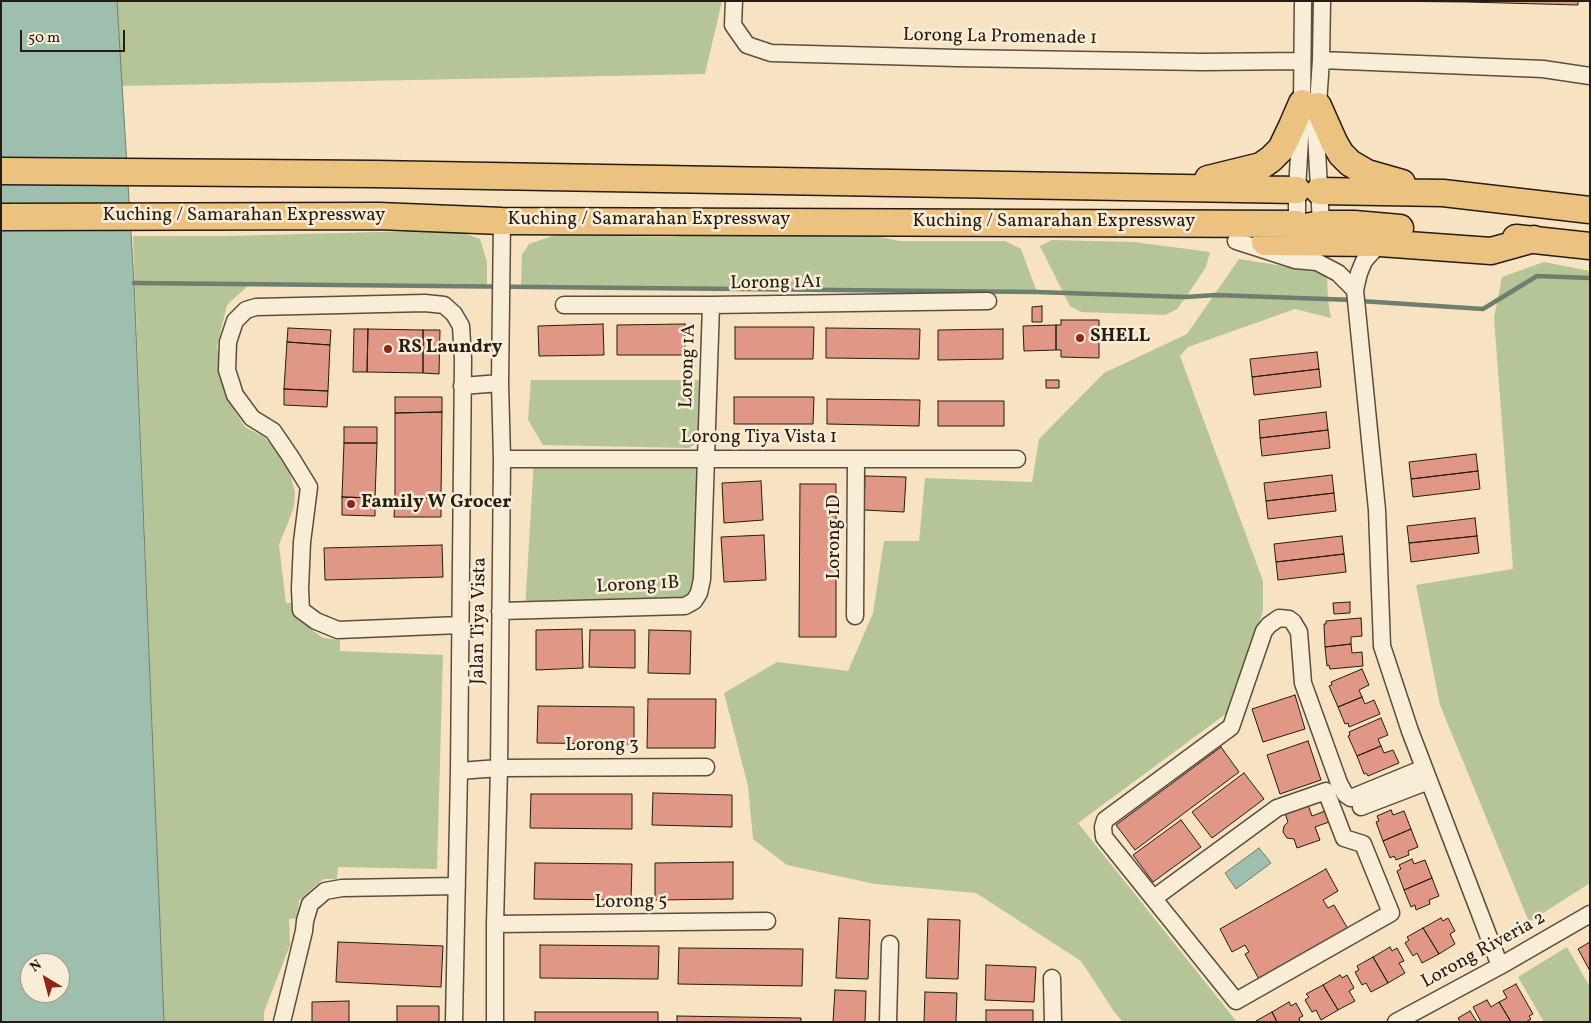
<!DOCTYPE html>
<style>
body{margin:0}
#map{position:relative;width:1591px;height:1023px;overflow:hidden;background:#f7e3c1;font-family:Vollkorn,serif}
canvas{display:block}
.frame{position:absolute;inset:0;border:2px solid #251c14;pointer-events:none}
.north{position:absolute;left:20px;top:953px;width:50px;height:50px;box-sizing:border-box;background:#faedd7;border:1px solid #a59989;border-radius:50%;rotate:323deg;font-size:14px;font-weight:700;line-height:20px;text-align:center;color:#251c14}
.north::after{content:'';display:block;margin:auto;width:18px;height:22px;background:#8f2418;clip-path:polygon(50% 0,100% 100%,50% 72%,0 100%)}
.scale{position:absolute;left:20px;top:30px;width:105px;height:22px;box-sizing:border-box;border:2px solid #251c14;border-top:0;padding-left:6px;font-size:15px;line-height:18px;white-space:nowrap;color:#251c14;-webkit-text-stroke:4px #faedd7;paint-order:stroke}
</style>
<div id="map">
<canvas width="1591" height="1023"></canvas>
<div class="frame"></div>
<div class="north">N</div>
<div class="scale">50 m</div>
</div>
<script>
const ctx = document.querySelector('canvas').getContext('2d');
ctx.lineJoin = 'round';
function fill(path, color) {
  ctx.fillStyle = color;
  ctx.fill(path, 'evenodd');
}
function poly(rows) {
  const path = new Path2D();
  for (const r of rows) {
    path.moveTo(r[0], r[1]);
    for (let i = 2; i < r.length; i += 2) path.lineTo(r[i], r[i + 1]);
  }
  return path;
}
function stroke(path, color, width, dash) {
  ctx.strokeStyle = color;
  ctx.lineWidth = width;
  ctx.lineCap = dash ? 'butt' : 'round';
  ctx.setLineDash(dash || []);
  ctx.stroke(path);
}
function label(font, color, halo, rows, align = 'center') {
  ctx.font = font + ' Vollkorn,serif';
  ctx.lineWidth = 5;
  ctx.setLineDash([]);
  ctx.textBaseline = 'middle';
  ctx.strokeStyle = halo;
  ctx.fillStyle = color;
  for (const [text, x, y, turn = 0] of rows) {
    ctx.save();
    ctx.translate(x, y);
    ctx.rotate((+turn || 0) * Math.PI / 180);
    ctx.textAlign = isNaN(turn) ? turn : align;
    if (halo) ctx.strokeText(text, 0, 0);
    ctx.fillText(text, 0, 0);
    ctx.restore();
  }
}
const green = poly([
 [117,1,722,1,705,74,122,86],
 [455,230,480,239,487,262,487,286,250,284,227,305,217,346,230,404,245,427,264,437,273,446,282,458,290,474,295,492,294,507,279,545,286,603,296,603,302,620,312,630,323,638,340,640,340,651,443,655,437,869,338,867,337,879,324,879,316,885,299,901,298,918,289,919,290,945,264,1012,264,1022,164,1022,133,236,226,236],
 [720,231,867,234,899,241,1005,241,1021,249,1037,292,521,287,522,254,529,244,555,235,670,237],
 [1052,240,1134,242,1210,252,1206,267,1186,297,1177,309,1165,315,1081,312,1070,306,1040,246],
 [1239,259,1327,273,1328,300,1331,318,1295,309,1188,347,1180,356,1263,581,1263,611,1231,710,1078,823,1237,1022,1123,1022,1115,1013,1081,961,976,893,875,884,787,865,753,839,748,786,724,693,777,662,848,671,873,613,884,541,919,541,925,478,1032,482,1039,439,1104,373,1187,334],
 [1544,262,1590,271,1590,883,1529,922,1440,705,1416,585,1513,569,1494,318,1502,277],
 [531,380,709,380,707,436,689,448,543,445,528,420],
 [534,459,707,459,694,601,525,610],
 [1567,947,1590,987,1590,1022,1544,1022,1518,977]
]);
const water = poly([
 [1,1,117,1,134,283,164,1022,1,1022,1,1],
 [30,963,60,963,60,993,30,993,30,963],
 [1259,848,1271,863,1236,889,1225,873,1259,848]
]);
const stream = poly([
 [134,283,1037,292,1186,297,1215,295,1353,300],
 [1360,301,1483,309,1537,276,1590,278]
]);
const building = poly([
 [1370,1,1578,1,1578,5,1467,2,1370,1],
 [1042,306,1042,322,1032,322,1032,307,1042,306],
 [1061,320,1099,320,1099,358,1061,357,1061,350,1056,350,1056,325,1061,325,1061,320],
 [603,324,604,355,539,356,538,326,603,324],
 [685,324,685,355,617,355,617,325,685,324],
 [1056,325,1056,350,1024,351,1023,326,1056,325],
 [735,327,814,327,813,359,735,359,735,327],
 [288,328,331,330,330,345,287,342,288,328],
 [826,328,920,329,919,359,826,358,826,328],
 [354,329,368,329,367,372,353,372,354,329],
 [368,329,423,330,423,373,367,372,368,329],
 [1003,329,1003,359,938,360,938,330,1003,329],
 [423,330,440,330,439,374,423,373,423,330],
 [287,342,330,345,328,391,284,389,287,342],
 [1317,352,1319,369,1252,377,1250,359,1317,352],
 [1319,369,1321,387,1254,395,1252,377,1319,369],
 [1046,380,1059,380,1059,388,1046,388,1046,380],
 [284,389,328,391,327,407,284,405,284,389],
 [395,397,442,397,442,412,395,413,395,397],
 [734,397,814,397,813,424,734,424,734,397],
 [827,399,920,400,919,426,827,424,827,399],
 [938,401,1004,401,1004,426,938,426,938,401],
 [442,412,441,498,395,498,395,413,442,412],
 [1326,412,1328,430,1260,438,1259,420,1326,412],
 [344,427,377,427,377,443,344,443,344,427],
 [1328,430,1330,448,1262,456,1260,438,1328,430],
 [344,443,377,443,375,498,342,497,344,443],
 [1476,454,1478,471,1411,479,1409,462,1476,454],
 [1478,471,1480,489,1413,497,1411,479,1478,471],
 [1332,475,1334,493,1266,501,1264,483,1332,475],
 [865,476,906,477,904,512,864,510,865,476],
 [761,481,763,520,724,523,722,483,761,481],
 [800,484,836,484,836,637,799,637,800,484],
 [1334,493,1336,511,1268,519,1266,501,1334,493],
 [342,497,375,498,375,516,342,515,342,497],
 [395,498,441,498,441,517,394,517,395,498],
 [1475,518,1477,536,1409,543,1407,526,1475,518],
 [764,535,766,580,724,582,721,537,764,535],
 [1342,536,1344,554,1276,562,1274,544,1342,536],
 [1477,536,1479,553,1411,562,1409,543,1477,536],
 [442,545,443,577,325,580,324,548,442,545],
 [1344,554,1346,572,1278,580,1276,562,1344,554],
 [1350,602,1350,613,1334,614,1333,603,1350,602],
 [1361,618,1362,636,1351,637,1351,644,1325,647,1324,624,1326,624,1326,621,1361,618],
 [582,629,583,668,536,670,536,630,582,629],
 [590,630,635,630,635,668,589,667,590,630],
 [649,630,691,631,690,674,648,673,649,630],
 [1351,644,1352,653,1362,652,1363,666,1330,669,1329,665,1327,666,1325,647,1351,644],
 [1362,669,1369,685,1359,690,1362,697,1338,707,1329,686,1332,685,1331,682,1362,669],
 [1295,695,1305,729,1263,742,1252,709,1295,695],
 [1362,697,1365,704,1374,700,1380,714,1349,727,1348,723,1345,724,1338,707,1362,697],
 [648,699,716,699,715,748,647,748,648,699],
 [538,706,634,707,634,744,537,743,538,706],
 [1381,718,1388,735,1378,739,1381,746,1357,756,1348,736,1350,735,1349,732,1381,718],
 [1308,741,1321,780,1280,794,1267,755,1308,741],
 [1381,746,1384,753,1393,750,1399,763,1368,776,1366,773,1364,774,1357,756,1381,746],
 [1221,747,1239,772,1135,850,1116,825,1221,747],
 [1244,773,1264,799,1212,838,1192,812,1244,773],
 [653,793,732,795,732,827,652,825,653,793],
 [531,794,632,794,632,829,530,828,531,794],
 [1308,805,1312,816,1325,811,1329,822,1315,827,1320,840,1297,848,1294,839,1287,838,1283,832,1284,826,1288,822,1285,813,1308,805],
 [1391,810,1393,815,1404,811,1411,829,1383,841,1376,822,1379,821,1377,816,1391,810],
 [1181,820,1201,847,1153,882,1133,855,1181,820],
 [1411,829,1418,847,1408,851,1409,855,1396,860,1394,856,1390,858,1383,841,1411,829],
 [1412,859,1414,864,1425,860,1432,878,1404,890,1397,871,1401,869,1399,865,1412,859],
 [733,862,733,899,655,900,655,863,733,862],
 [535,863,632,864,631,900,534,899,535,863],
 [1326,869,1338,891,1323,900,1328,908,1334,905,1348,929,1259,979,1245,954,1249,952,1245,945,1232,952,1220,929,1326,869],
 [1432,878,1439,896,1429,900,1430,904,1416,910,1415,905,1411,907,1404,890,1432,878],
 [839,918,870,920,868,979,836,978,839,918],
 [1441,918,1443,921,1448,918,1455,931,1450,934,1455,944,1439,954,1423,928,1441,918],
 [928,919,960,920,958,979,926,978,928,919],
 [1423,928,1439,954,1422,963,1417,953,1413,956,1405,943,1409,940,1407,937,1423,928],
 [338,942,443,946,441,987,336,982,338,942],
 [1590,942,1590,971,1578,949,1590,942],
 [540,945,659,946,658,979,540,978,540,945],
 [1390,947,1392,951,1397,948,1404,961,1399,963,1405,973,1388,983,1373,957,1390,947],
 [679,948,803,949,802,986,678,984,679,948],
 [1373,957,1388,983,1371,992,1366,983,1362,985,1355,972,1359,970,1357,966,1373,957],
 [986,965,1036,967,1034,1002,985,1000,986,965],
 [1340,975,1342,978,1347,975,1354,988,1349,991,1355,1001,1338,1010,1323,985,1340,975],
 [1516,984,1533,1014,1529,1016,1531,1019,1526,1022,1511,1022,1499,1002,1507,998,1503,991,1516,984],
 [1323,985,1338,1010,1321,1020,1316,1010,1312,1012,1305,1000,1309,997,1306,994,1323,985],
 [835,990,866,991,865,1022,833,1022,835,990],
 [925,992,957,993,956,1022,924,1022,925,992],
 [1487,1000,1491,1007,1499,1002,1511,1022,1481,1022,1473,1007,1487,1000],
 [349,1001,349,1022,312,1022,312,1002,349,1001],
 [1289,1002,1291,1006,1296,1003,1303,1016,1299,1018,1300,1022,1277,1022,1272,1012,1289,1002],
 [397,1006,439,1006,439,1022,397,1022,397,1006],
 [986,1010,1033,1010,1033,1022,986,1022,986,1010],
 [1470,1011,1477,1022,1460,1022,1458,1018,1470,1011],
 [535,1012,658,1012,658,1022,535,1022,535,1012],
 [1272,1012,1277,1022,1256,1022,1256,1021,1272,1012],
 [677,1016,801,1018,801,1022,677,1022,677,1016]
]);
const minor = poly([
 [734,1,733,25,747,45,771,53,957,58,1202,62,1301,61],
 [1321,60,1543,69,1590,76],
 [1297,224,1297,190,1302,103,1303,1],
 [1321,224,1316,133,1321,60,1322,1],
 [1236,241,1295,260,1317,262,1338,273,1355,290],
 [1380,243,1364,261,1359,273,1355,290,1377,510,1382,646,1410,731,1500,966],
 [564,305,711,305,988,301],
 [462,386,500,383],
 [502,459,1017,459],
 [500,611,685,606,694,601,699,593,702,579,711,305],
 [855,616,856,459],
 [459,771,499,768,706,767],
 [1361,807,1429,781],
 [1154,898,1277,808,1326,791,1344,838,1363,844,1391,913,1236,1001,1104,837,1103,827,1105,820,1231,727,1264,631,1269,625,1279,618,1289,619,1293,622,1299,632,1303,683,1339,783,1345,794,1351,798,1424,768],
 [495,924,767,921],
 [1052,978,1053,1022],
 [282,1022,304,931,305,921,310,904,325,891,342,888,457,886],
 [454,1022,459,771,463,359,461,326,454,314,444,305,425,303,256,307,246,310,235,321,228,342,227,370,235,395,252,418,273,431,290,456,309,487,302,542,300,589,301,610,316,621,338,630,460,625],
 [495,1022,495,924,499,768,502,459,500,383,502,221],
 [888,1022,890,944],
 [1396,1022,1500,966,1590,914]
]);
const trunk = poly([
 [1318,106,1334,142,1341,154,1350,163,1367,173,1402,183],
 [1,171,374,174,1297,190],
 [1208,179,1261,166,1271,159,1281,149,1292,126,1302,103],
 [1319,191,1443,193,1590,210],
 [1,217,379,216,502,221,1297,224],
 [1285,231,1321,224,1354,224,1400,228],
 [1516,238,1590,246],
 [1265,242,1380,243,1491,251,1534,239]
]);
const markers = [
 [1080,338,5,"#8f2418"],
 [388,349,5,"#8f2418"],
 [351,504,5,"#8f2418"]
];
const streetNames = [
 ["Lorong La Promenade 1",1000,38,1],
 ["Kuching / Samarahan Expressway",244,217],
 ["Kuching / Samarahan Expressway",649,221],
 ["Kuching / Samarahan Expressway",1054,223],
 ["Lorong 1A1",776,284,-1],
 ["Lorong 1A",689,366,-88],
 ["Lorong Tiya Vista 1",759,439],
 ["Lorong 1D",836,537,-90],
 ["Lorong 1B",638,586,-3],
 ["Jalan Tiya Vista",480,621,-89],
 ["Lorong 3",602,747],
 ["Lorong 5",631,903,-1],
 ["Lorong Riveria 2",1484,951,-29]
];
const poiNames = [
 ["SHELL",1090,338],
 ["RS Laundry",398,349],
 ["Family W Grocer",361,504]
];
fill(green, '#b6c598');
fill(water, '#9ebfad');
stroke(water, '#6e7e70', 1);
stroke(stream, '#6e7e70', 4.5);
fill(building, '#e19785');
stroke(building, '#251c14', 1);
stroke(minor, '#5a4e3f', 19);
stroke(trunk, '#251c14', 29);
stroke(minor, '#faedd7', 16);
stroke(trunk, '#ecc280', 26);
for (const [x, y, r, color] of markers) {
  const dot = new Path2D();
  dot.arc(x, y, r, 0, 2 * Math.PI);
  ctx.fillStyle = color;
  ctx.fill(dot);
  stroke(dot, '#faedd7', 2);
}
label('19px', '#251c14', '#faedd7', streetNames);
label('bold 19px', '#251c14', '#faedd7', poiNames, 'left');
</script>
